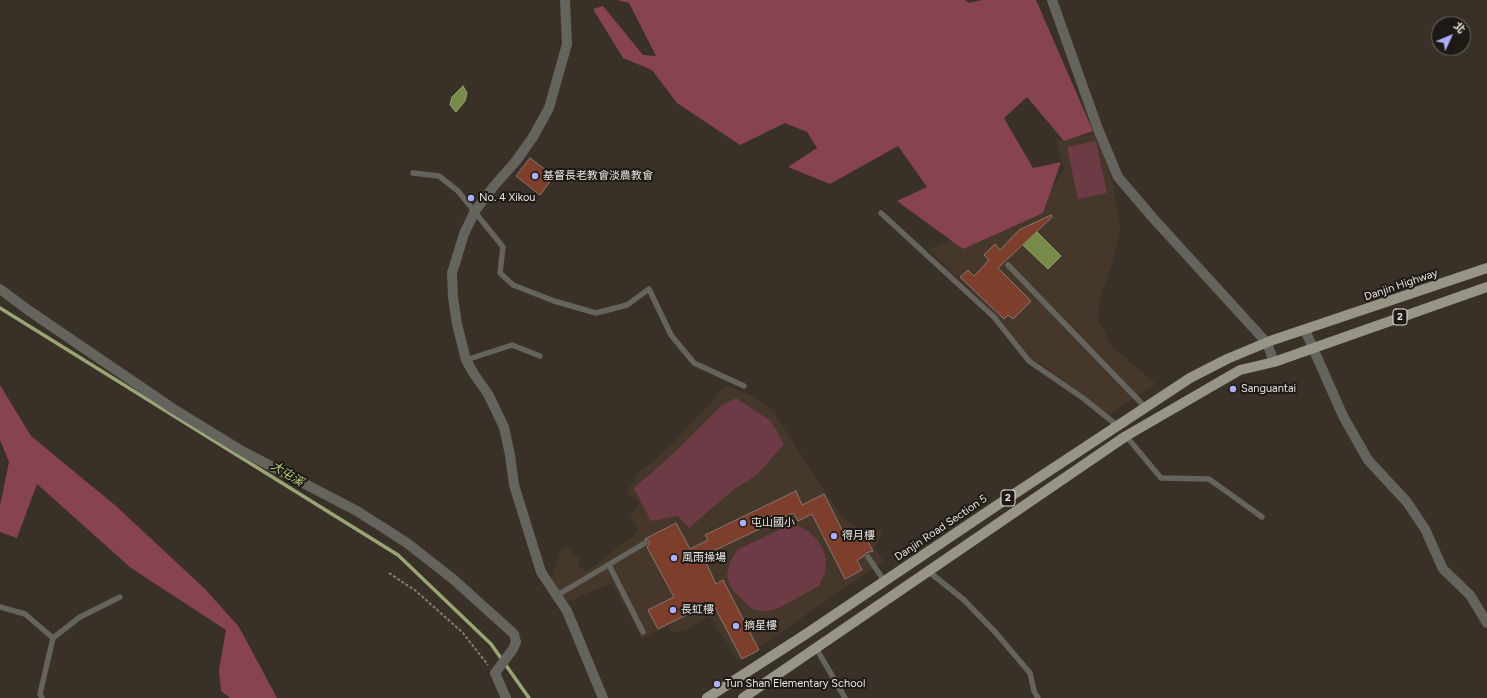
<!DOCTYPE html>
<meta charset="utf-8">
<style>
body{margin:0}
#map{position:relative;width:1487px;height:698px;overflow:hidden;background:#393027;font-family:Figtree,"Noto Sans TC",sans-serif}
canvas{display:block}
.north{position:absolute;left:1431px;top:16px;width:40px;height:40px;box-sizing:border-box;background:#1d1915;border:1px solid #6f6b66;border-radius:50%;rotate:46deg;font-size:11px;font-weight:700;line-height:16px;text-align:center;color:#ebe5df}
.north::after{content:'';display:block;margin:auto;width:14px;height:18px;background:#adaffb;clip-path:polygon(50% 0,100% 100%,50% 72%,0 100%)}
</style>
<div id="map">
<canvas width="1487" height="698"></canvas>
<div class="north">北</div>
</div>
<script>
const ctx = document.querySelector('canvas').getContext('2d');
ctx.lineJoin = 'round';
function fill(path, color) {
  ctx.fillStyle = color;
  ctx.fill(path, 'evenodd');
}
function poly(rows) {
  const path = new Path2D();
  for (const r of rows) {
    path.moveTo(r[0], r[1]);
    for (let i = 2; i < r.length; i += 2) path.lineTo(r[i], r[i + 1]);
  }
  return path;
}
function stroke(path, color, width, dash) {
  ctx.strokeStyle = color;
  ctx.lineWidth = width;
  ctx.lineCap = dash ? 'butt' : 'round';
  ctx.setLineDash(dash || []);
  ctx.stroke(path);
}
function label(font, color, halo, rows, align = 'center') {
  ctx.font = font + ' Figtree,"Noto Sans TC",sans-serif';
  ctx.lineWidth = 4;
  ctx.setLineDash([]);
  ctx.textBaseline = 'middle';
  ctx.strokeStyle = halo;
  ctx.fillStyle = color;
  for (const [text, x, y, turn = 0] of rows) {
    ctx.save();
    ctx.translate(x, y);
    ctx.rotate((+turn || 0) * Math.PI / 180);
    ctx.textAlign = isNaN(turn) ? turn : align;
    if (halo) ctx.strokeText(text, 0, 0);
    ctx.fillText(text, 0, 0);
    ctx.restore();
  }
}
const built = poly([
 [1096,133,1114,186,1120,230,1112,265,1100,298,1098,320,1113,347,1156,384,1109,415,1046,367,1031,359,1000,319,928,249,1038,211,1064,169,1056,140],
 [726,386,749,394,773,411,842,517,863,531,883,529,875,549,884,561,739,661,709,616,685,631,671,632,668,626,642,639,612,583,567,602,551,578,560,550,567,547,580,560,577,563,586,572,639,531,630,517,640,502,625,494,639,473,672,444]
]);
const green = poly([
 [1096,141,1107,193,1078,199,1067,147],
 [736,398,771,421,784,444,758,474,733,490,689,528,678,516,651,521,634,488,675,452,721,406],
 [793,523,808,531,818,540,824,552,826,560,825,573,819,586,777,609,767,611,759,611,751,608,734,592,729,583,727,575,729,564,737,550]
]);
const forest = poly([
 [617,0,965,0,969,3,982,0,1036,0,1093,131,1064,141,1027,97,1004,118,1033,168,1061,162,1043,213,963,249,897,201,927,187,898,146,830,184,788,167,817,148,807,132,785,123,740,145,677,103,652,70,623,58,593,9,603,6,643,55,656,56,629,3],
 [0,385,31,436,116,506,205,589,239,627,277,698,230,698,221,691,219,670,226,630,131,568,37,484,17,538,0,532,0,506,9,462,0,440]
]);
const water = poly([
 [463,86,467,93,465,101,456,112,450,105,452,97,463,86],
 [1036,231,1061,256,1048,269,1022,244,1036,231]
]);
const stream = poly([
 [0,308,398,555,491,644,529,698]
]);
const building = poly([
 [530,158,554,176,540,195,516,176,530,158],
 [1051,215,1052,217,998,268,1031,301,1013,319,1008,315,1004,319,960,277,968,270,974,276,989,260,984,255,995,244,1000,250,1019,230,1051,215],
 [796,491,802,505,824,494,848,542,864,534,873,551,866,553,864,556,857,560,862,570,845,579,812,514,798,521,793,513,703,556,716,584,723,580,759,650,742,659,712,602,658,629,648,610,674,597,647,547,649,545,649,541,645,539,676,523,690,549,708,540,705,535,796,491]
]);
const path = poly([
 [389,573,416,591,463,633,488,665]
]);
const lane = poly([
 [413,173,439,176,458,191,503,247,500,273,513,285,554,301,596,313,627,305,649,289,671,335,694,363,744,386],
 [881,213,994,317,1029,361,1083,398,1118,426],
 [1008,265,1146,408],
 [466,360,512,345,540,356],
 [1126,436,1161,478,1209,479,1262,517],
 [868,557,885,582],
 [609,565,643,632],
 [928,571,963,599,996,633,1030,673,1034,691,1038,698],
 [556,594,561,593,645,543],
 [0,607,25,614,53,638,40,694,42,698],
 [53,638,80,617,120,597],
 [816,648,845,698]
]);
const street = poly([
 [565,0,567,44,549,108,533,137,516,161,494,186,475,211,464,234,452,273,453,297,457,324,466,360,474,374,488,394,504,427,510,455,514,485,541,572,567,611,603,698],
 [1052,0,1098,129,1118,177,1153,218,1267,343,1274,362],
 [0,289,28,310,172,408,242,451,357,511,407,543,453,579,514,634,516,642,513,649,495,673,506,698],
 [1305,330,1343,416,1368,460,1407,502,1425,529,1443,569,1470,595,1487,623]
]);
const primary = poly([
 [707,698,806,634,999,504,1190,378,1227,359,1270,341,1487,268],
 [743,698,1126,436,1240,370,1274,362,1487,287]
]);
const markers = [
 [535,176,4,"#adaffb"],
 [471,198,4,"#adaffb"],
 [1233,389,4,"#adaffb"],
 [743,523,4,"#adaffb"],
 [834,536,4,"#adaffb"],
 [674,558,4,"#adaffb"],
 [673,610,4,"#adaffb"],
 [736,626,4,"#adaffb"],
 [717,684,4,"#adaffb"]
];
const shields = [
 [1400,317,14],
 [1008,498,14]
];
const shieldNames = [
 ["2",1400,317],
 ["2",1008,498]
];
const poiNames = [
 ["基督長老教會淡農教會",543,176],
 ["No. 4 Xikou",479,198],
 ["Sanguantai",1241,389],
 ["屯山國小",751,523],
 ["得月樓",842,536],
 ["風雨操場",682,558],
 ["長虹樓",681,610],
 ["摘星樓",744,626],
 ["Tun Shan Elementary School",725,684]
];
const streetNames = [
 ["Danjin Highway",1401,285,-19],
 ["Danjin Road Section 5",941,528,-34]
];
const waterNames = [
 ["大屯溪",287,474,32]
];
fill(built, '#453729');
fill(green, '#6d3b45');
fill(forest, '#874351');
fill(water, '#788a48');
stroke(water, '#9aa575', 1);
stroke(stream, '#9aa575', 3.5);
fill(building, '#7d3e2c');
stroke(building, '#877773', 1);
stroke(path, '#877f77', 2, [3, 2]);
stroke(lane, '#65635d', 5.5);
stroke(street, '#65635d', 10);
stroke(primary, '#979488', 10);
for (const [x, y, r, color] of markers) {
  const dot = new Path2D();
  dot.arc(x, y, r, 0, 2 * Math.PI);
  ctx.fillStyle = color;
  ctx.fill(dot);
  stroke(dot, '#1d1915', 1.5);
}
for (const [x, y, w] of shields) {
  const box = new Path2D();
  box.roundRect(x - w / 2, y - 8, w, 16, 3);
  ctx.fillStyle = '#1d1915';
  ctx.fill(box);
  stroke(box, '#ebe5df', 1);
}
label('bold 10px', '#ebe5df', null, shieldNames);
label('11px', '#ebe5df', '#1d1915', poiNames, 'left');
label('11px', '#ebe5df', '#1d1915', streetNames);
label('italic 12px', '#b7d174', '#1d1915', waterNames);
</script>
